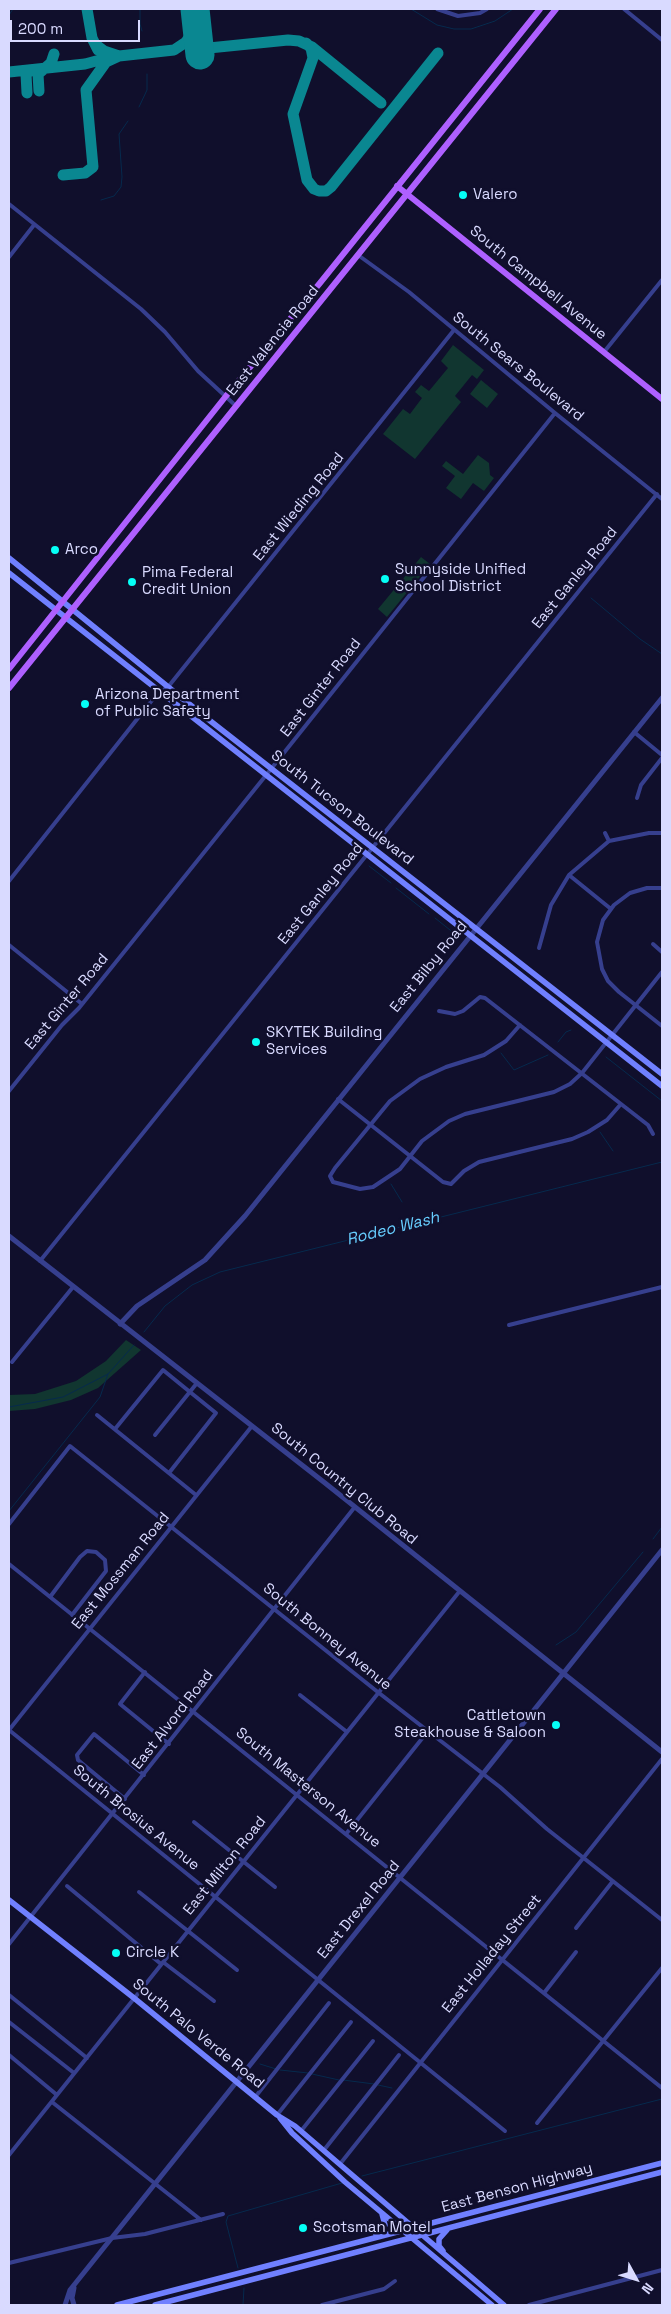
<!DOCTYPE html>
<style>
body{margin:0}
#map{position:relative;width:671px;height:2314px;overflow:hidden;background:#100f2c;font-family:"Space Grotesk",sans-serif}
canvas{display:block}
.frame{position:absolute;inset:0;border:10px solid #d9daff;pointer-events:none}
.north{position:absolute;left:611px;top:2254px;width:50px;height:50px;-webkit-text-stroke:4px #100f2c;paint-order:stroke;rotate:129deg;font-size:14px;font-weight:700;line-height:20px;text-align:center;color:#d9daff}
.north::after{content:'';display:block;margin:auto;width:18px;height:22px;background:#d9daff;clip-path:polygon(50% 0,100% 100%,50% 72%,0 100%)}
.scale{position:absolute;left:10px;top:20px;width:130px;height:22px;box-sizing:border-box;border:2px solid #d9daff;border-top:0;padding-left:6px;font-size:15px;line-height:18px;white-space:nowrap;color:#d9daff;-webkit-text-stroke:4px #100f2c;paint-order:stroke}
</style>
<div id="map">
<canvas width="671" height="2314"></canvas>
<div class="frame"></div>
<div class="north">N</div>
<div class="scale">200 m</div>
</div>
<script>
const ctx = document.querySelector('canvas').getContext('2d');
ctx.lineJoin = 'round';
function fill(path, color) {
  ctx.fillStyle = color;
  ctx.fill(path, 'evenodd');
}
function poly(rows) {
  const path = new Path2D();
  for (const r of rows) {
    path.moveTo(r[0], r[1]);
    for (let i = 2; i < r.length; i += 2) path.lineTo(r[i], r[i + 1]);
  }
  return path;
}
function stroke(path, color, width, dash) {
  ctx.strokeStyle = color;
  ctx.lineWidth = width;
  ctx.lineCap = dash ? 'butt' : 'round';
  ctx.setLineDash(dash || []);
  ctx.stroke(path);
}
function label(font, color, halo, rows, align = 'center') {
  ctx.font = font + ' "Space Grotesk",sans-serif';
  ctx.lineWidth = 5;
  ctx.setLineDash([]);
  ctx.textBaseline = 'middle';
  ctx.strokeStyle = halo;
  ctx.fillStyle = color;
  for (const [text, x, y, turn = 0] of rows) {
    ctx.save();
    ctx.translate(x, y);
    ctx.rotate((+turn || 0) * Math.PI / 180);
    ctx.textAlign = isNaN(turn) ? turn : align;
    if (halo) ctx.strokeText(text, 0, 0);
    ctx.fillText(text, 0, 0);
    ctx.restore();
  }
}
const green = poly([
 [453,345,484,370,477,379,472,375,455,396,461,402,415,459,383,434,403,409,410,414,422,398,415,392,421,385,429,391,448,368,441,361],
 [481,380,498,394,487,408,470,394],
 [478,455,489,463,490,475,494,478,484,491,473,483,461,499,446,488,455,476,442,466,446,461,463,474],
 [421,557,430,564,387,617,378,609],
 [126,1340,141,1350,98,1388,71,1400,35,1409,9,1411,9,1395,35,1394,76,1381,106,1361]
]);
const stream = poly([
 [140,9,140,24,142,31],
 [411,9,437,25,454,29,471,29,495,21,513,9],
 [9,15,13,9],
 [139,107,147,90,147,74],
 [101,200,114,196,121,187,122,177,119,134,128,121],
 [591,598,640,639,662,654],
 [369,866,391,883],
 [396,888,429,914],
 [435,918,455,934],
 [558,1042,566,1032,571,1030],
 [501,1053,514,1070,548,1055],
 [606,1057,662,1101],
 [600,1132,613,1151],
 [391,1184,402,1202],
 [144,1332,165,1306,192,1285,220,1272,662,1162],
 [9,1407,63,1397,108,1374,134,1345],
 [9,1511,100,1397,108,1374],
 [653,1539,662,1527],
 [556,1645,576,1632,643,1552],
 [260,2064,276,2069],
 [280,2070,308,2073],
 [312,2074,339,2080],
 [343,2080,374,2084],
 [378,2085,392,2088],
 [362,2176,662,2099],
 [238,2268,226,2222,228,2216,342,2183],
 [243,2305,244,2288]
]);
const taxiway = poly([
 [87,9,92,38,98,50],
 [306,43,311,48,313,58,293,114,307,180,314,189,319,191,326,191,331,187,438,53],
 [96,45,104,51,119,56,174,50,186,42,197,25],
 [199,49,288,40,299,41,312,47,381,103],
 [9,72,85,64,111,57],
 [39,91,38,74,51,63,54,54],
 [27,93,26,74,32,70],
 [63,175,85,173,93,167,86,90,106,62,119,56]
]);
const runway = poly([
 [195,9,200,55]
]);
const minor = poly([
 [437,9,458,16,480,13,487,9],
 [624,9,662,40],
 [9,204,141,309,165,332,198,371,236,406],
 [358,255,409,292,555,413,662,499],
 [9,257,34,225],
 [604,352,662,280],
 [634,732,662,755],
 [637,798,641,785,662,758],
 [605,833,609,841],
 [569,875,611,909],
 [9,881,157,694,168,687,454,330],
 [662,888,647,888,630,893,614,905,603,920,597,942,602,969,608,981,619,992,662,1026],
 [653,944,662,952],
 [9,945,82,1004],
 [539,948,551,905,569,875,609,841,649,833,662,833],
 [520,1025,506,1041,484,1055,446,1067,420,1079,390,1101,335,1168,330,1176,333,1182,360,1189,373,1187,400,1169,422,1141,449,1121,465,1114,554,1092,570,1084,582,1073,662,972],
 [9,1091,62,1025,79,1008,271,769,555,413],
 [338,1099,443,1182,451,1184,464,1171,479,1162,572,1139,588,1132,607,1120,621,1104,485,998,480,997,463,1011,455,1014,439,1011],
 [621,1104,648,1125,653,1134],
 [40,1261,657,494],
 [509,1325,662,1287],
 [12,1362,73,1287],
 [97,1415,196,1495],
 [115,1429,163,1370,190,1392,216,1413,169,1473],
 [155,1435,197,1383],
 [9,1524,70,1446,379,1693,500,1787,547,1829,662,1920],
 [9,1564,662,2088],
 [50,1597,80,1557,87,1551,96,1552,105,1560,106,1571,72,1615],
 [145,1672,120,1704,169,1744],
 [300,1695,347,1732],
 [9,1730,505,2131],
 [9,1730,252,1426],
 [125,1799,78,1760,77,1755,94,1734,144,1775],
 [194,1822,275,1887],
 [346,1834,428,1731],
 [67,1886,161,1964],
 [139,1892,237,1970],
 [576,1928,613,1881],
 [9,1944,354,1508],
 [163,1962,214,2001],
 [544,1993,576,1952],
 [9,1995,87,2058],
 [9,2022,74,2073],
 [9,2055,57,2095],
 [256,2096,329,2003],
 [52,2102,201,2220],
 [277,2115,351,2022],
 [537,2123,662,1968],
 [301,2131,373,2041],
 [324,2150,399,2055],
 [9,2155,459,1592],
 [340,2164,662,1759],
 [9,2263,112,2238,145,2234,223,2214],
 [322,2305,384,2289,395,2281],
 [529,2305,662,2270]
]);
const tertiary = poly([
 [9,1236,325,1483,662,1752],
 [120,1324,137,1306,205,1260,245,1216,662,698],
 [74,2288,72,2298,74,2305],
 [65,2305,70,2290,662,1550]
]);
const secondary = poly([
 [9,558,204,716,662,1074],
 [9,573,662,1086],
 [9,1900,134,1998,277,2115,295,2126,504,2305],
 [280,2118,292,2133,345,2182,492,2305],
 [376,2235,381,2233,385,2225,382,2214],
 [443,2251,439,2246,439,2239,447,2230],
 [117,2305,662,2163],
 [155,2305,662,2172]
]);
const primary = poly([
 [397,186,662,399],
 [9,669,226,396,320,283,540,9],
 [9,688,556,9]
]);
const markers = [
 [463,195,5,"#05fff6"],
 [55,550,5,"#05fff6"],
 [385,579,5,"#05fff6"],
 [132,582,5,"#05fff6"],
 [85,704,5,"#05fff6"],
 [256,1042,5,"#05fff6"],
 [556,1725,5,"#05fff6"],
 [116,1953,5,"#05fff6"],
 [303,2228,5,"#05fff6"]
];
const poiNames = [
 ["Valero",473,195],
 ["Arco",65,550],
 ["Sunnyside Unified",395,570],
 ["School District",395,587],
 ["Pima Federal",142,573],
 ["Credit Union",142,590],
 ["Arizona Department",95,695],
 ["of Public Safety",95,712],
 ["SKYTEK Building",266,1033],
 ["Services",266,1050],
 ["Cattletown",546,1716,"right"],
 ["Steakhouse & Saloon",546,1733,"right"],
 ["Circle K",126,1953],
 ["Scotsman Motel",313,2228]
];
const streetNames = [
 ["South Campbell Avenue",538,283,39],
 ["East Valencia Road",273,341,-51],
 ["South Sears Boulevard",518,367,39],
 ["East Wieding Road",299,507,-51],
 ["East Ganley Road",575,578,-51],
 ["East Ginter Road",321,688,-52],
 ["South Tucson Boulevard",342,808,38],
 ["East Ganley Road",321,894,-51],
 ["East Bilby Road",429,967,-51],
 ["East Ginter Road",67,1002,-50],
 ["South Country Club Road",344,1484,39],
 ["East Mossman Road",121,1571,-51],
 ["South Bonney Avenue",327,1637,39],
 ["East Alvord Road",173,1720,-52],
 ["South Masterson Avenue",308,1788,39],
 ["South Brosius Avenue",136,1818,39],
 ["East Milton Road",225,1866,-51],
 ["East Drexel Road",359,1910,-51],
 ["East Holladay Street",492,1954,-51],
 ["South Palo Verde Road",198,2034,39],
 ["East Benson Highway",517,2188,-15]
];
const waterNames = [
 ["Rodeo Wash",393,1229,-14]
];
fill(green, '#113630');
stroke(stream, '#062a4d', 1);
stroke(taxiway, '#0a8791', 11);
stroke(runway, '#0a8791', 29);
stroke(minor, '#363f8e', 4);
stroke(tertiary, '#363f8e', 5);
stroke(secondary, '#7080ff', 5.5);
stroke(primary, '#ae60ff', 6);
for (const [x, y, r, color] of markers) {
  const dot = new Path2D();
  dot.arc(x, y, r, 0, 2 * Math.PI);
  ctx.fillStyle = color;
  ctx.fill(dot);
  stroke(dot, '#100f2c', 2);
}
label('15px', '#d9daff', '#100f2c', poiNames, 'left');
label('15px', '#d9daff', '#100f2c', streetNames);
label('italic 16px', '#67ceff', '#100f2c', waterNames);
</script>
